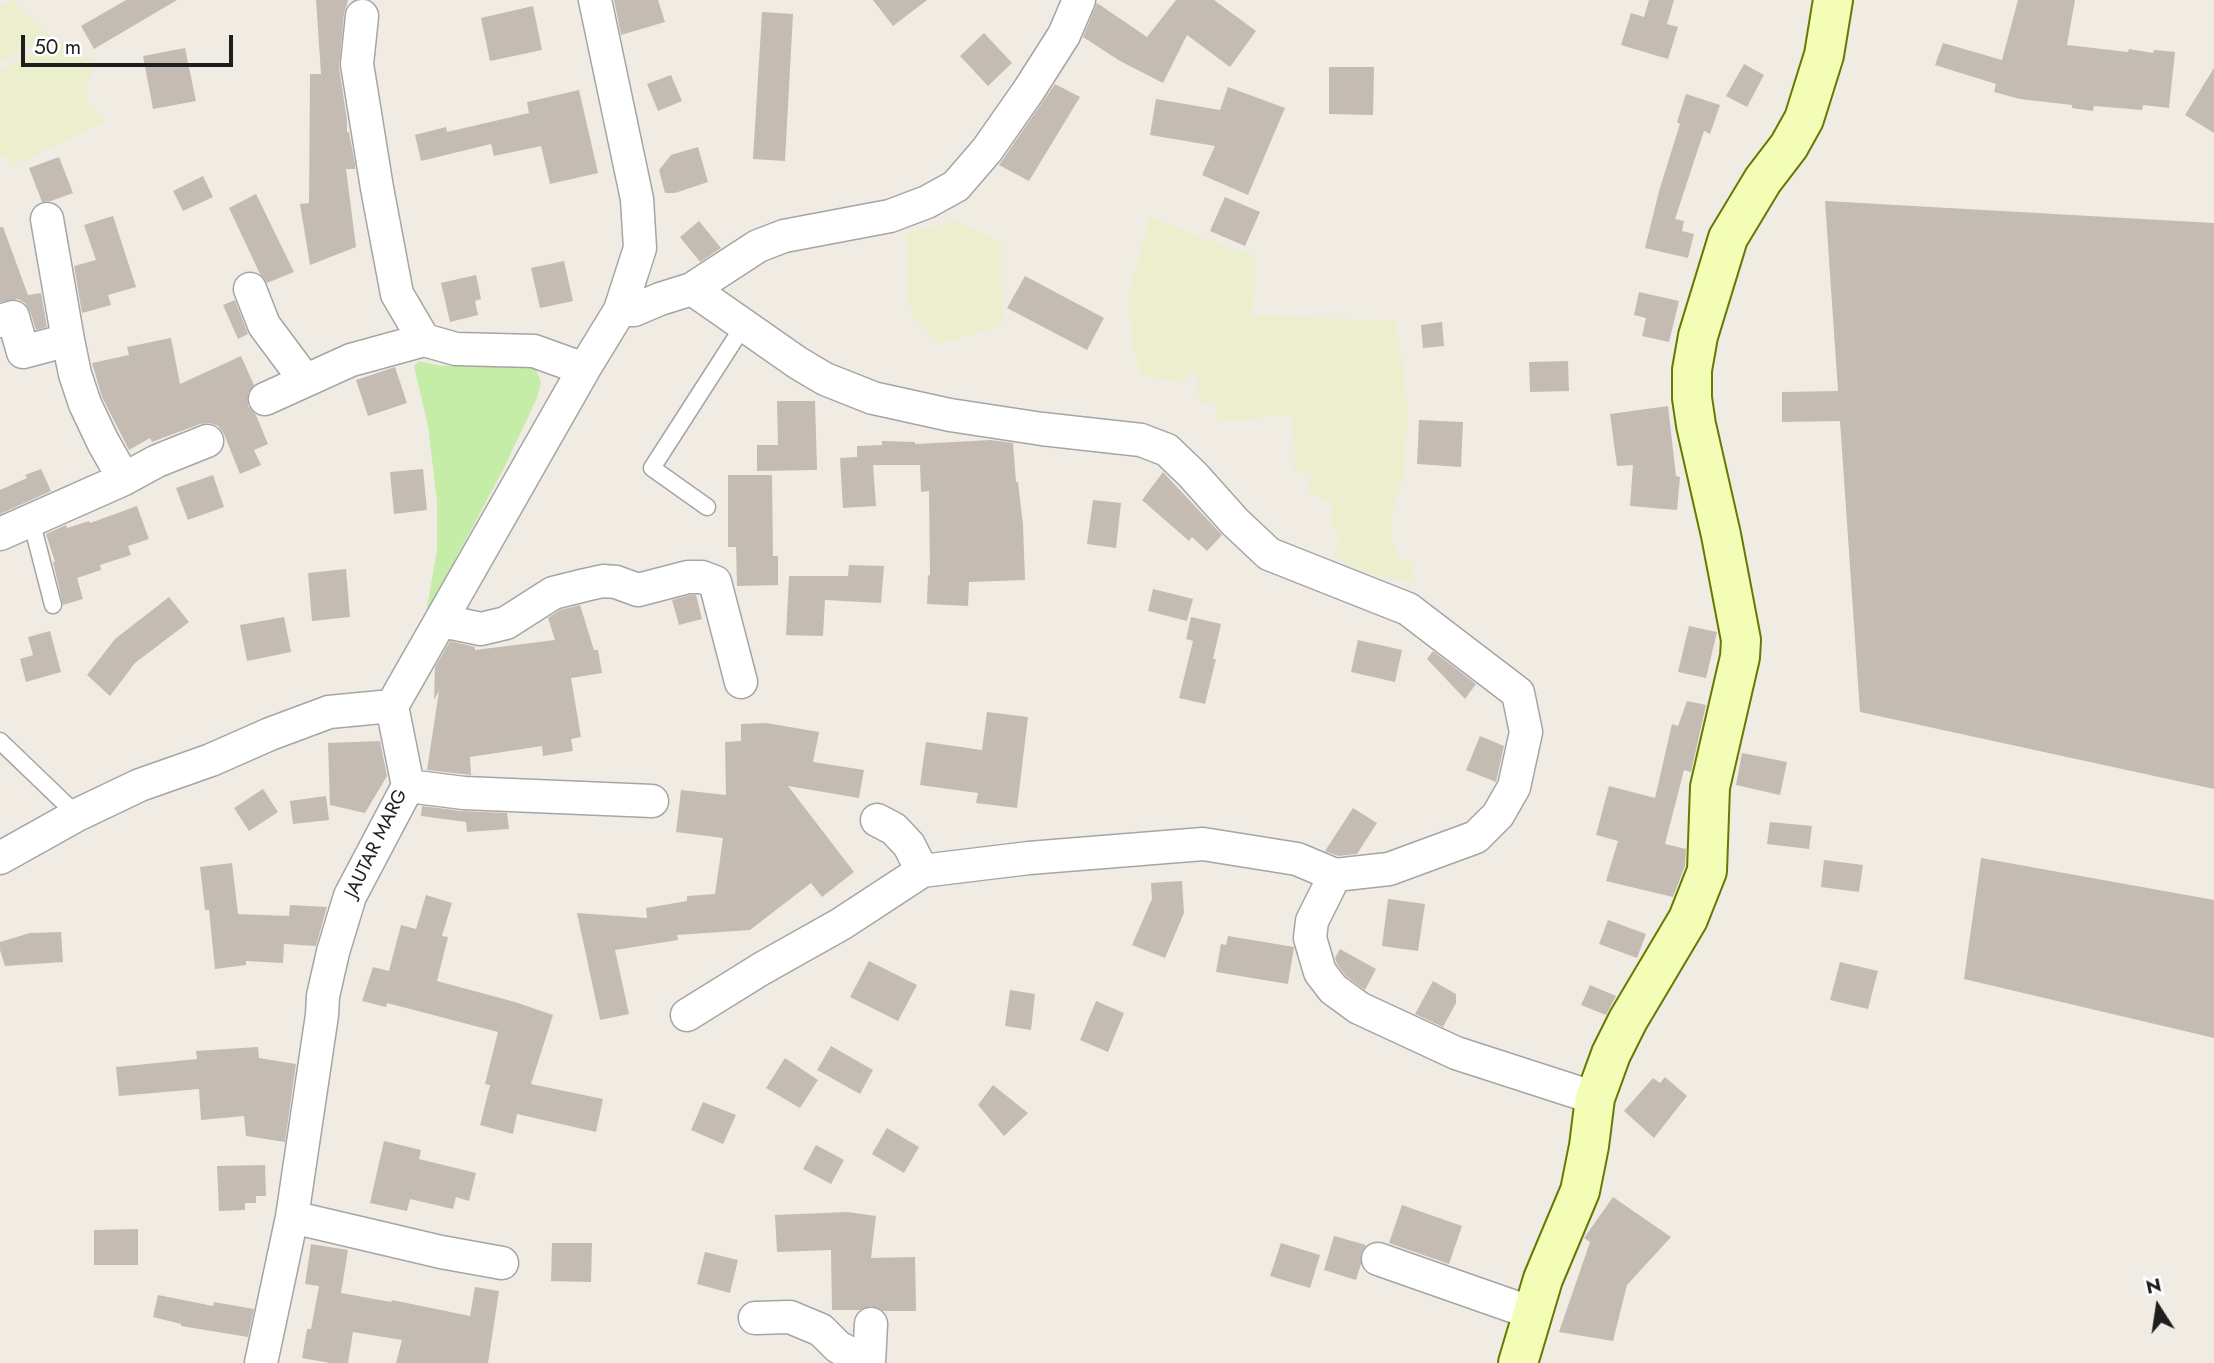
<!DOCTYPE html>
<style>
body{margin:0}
#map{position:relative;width:2214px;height:1363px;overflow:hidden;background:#f0ece4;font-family:Jost,sans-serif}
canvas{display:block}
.north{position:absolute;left:2123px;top:1272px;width:70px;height:70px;-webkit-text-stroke:5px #fff;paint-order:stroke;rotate:348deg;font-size:19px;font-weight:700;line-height:28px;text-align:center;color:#1e1e1e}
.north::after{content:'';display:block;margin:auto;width:24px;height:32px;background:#1e1e1e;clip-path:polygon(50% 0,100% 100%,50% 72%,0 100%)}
.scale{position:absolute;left:21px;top:35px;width:212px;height:32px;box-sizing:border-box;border:4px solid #1e1e1e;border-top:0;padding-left:9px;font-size:21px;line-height:24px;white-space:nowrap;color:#1e1e1e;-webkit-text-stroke:5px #fff;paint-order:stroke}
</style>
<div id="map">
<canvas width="2214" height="1363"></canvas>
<div class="north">N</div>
<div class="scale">50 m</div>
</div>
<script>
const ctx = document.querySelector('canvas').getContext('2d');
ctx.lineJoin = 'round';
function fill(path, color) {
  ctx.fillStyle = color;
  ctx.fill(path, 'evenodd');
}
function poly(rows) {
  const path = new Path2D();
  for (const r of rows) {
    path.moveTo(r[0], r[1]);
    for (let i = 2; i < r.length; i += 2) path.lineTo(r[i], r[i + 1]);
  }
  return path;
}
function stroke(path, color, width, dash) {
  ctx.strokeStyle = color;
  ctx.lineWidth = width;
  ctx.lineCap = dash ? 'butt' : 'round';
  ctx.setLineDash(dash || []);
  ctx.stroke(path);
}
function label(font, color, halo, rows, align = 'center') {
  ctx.font = font + ' Jost,sans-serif';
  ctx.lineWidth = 5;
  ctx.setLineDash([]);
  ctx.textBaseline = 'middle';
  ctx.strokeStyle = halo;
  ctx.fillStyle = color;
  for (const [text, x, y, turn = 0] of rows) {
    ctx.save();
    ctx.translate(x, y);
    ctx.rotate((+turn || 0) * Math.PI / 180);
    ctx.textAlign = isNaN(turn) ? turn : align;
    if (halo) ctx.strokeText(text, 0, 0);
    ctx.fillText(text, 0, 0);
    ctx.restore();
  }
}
const farmland = poly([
 [13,0,50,36,0,63,0,7],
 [55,40,94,59,85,100,107,121,14,165,5,156,0,158,0,70],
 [1150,217,1226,247,1256,256,1253,315,1396,321,1408,406,1405,471,1393,509,1391,534,1397,556,1414,565,1413,583,1360,571,1333,556,1339,537,1330,521,1332,504,1310,493,1310,473,1294,472,1295,447,1292,414,1219,422,1215,401,1200,403,1196,372,1189,373,1183,383,1141,375,1132,342,1127,301],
 [957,221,1001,242,1002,326,937,344,913,317,907,292,906,232]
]);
const grass = poly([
 [529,360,536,369,541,382,537,398,504,468,426,614,437,549,437,501,428,426,414,366,419,361,441,366]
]);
const building = poly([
 [126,0,177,0,94,49,81,26],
 [316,0,348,0,344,14,339,67,347,120,347,132,349,132,355,164,355,169,346,169,356,247,310,265,300,204,309,203,310,74,321,74],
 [614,0,658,0,665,22,621,35],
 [873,0,927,0,893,26],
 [1176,0,1214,0,1256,31,1230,67,1187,35,1163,83,1120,61,1083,37,1097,3,1147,37],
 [1649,0,1674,0,1667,24,1678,27,1668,59,1621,45,1631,13,1644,17],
 [2018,0,2075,0,2067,45,2128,52,2129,49,2153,53,2154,50,2175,52,2169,108,2143,105,2142,110,2094,106,2093,111,2072,108,2072,105,2020,99,1994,92,1996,84,1935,65,1943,43,2002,60],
 [533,6,542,50,490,61,481,18],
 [762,12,793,14,785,161,753,159],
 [984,33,1012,63,988,86,960,56],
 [185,48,196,101,153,109,143,56],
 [1744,64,1764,75,1747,107,1726,96],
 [1329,67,1374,67,1373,115,1329,114],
 [2214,68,2214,133,2185,115],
 [671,75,682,101,658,111,647,84],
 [1055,84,1080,97,1029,181,999,165],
 [1228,87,1285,108,1248,195,1202,175,1215,146,1150,135,1156,99,1220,110],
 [579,90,598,173,550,184,541,146,494,156,491,144,421,161,415,135,446,127,447,132,529,113,527,102],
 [1686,94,1720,105,1710,134,1704,131,1675,219,1684,221,1682,231,1694,234,1688,258,1645,248,1659,191,1680,124,1677,122],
 [698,147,708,182,675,193,665,193,659,170,671,155],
 [59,157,73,193,51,201,42,202,29,168],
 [203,176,213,197,183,211,173,191],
 [256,194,294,272,267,283,260,274,229,208],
 [1225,197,1260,212,1245,246,1210,231],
 [1825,201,2214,223,2214,789,1860,712,1840,421,1782,422,1782,392,1838,391],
 [113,216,136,287,108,295,111,305,82,313,74,266,96,260,84,225],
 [699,221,721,248,700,262,680,237],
 [0,227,3,227,28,295,41,293,47,327,36,330,30,311,25,303,18,299,0,302],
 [564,261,573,301,540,308,531,268],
 [476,275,481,299,475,301,478,315,450,322,441,283],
 [1025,276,1104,318,1087,350,1007,308],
 [1639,292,1679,301,1669,342,1642,336,1646,318,1634,315],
 [235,300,248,334,238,339,223,305],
 [1442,322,1444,346,1423,348,1421,325],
 [171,338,180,384,241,356,254,385,248,393,248,406,256,415,268,444,254,450,261,465,240,474,224,434,218,426,209,423,200,424,152,442,150,438,129,450,102,397,92,363,129,355,127,347],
 [1568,361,1569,391,1530,392,1529,362],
 [395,367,407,403,368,416,356,380],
 [777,401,815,401,817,470,757,471,757,445,778,445],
 [1668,406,1676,476,1680,477,1677,510,1630,506,1633,465,1617,466,1610,414],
 [1419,420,1463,422,1461,467,1417,464],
 [991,440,1013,443,1016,482,1018,482,1023,525,1025,580,969,582,968,606,927,604,928,575,930,576,929,491,921,492,920,465,873,465,876,506,843,508,840,458,857,457,857,446,882,445,882,441,915,442,915,444],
 [41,469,51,491,0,514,0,490,27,478,25,475],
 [423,469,427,510,394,514,390,472],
 [1163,472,1222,535,1207,551,1192,537,1189,541,1142,500],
 [213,475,224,507,188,520,176,488],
 [728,475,772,475,773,556,778,556,778,585,737,586,736,547,728,547],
 [1093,500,1121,503,1116,548,1087,544],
 [137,506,149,539,128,546,131,555,100,565,101,570,77,578,83,599,63,605,53,562,55,562,46,534,66,525,67,528,89,521,90,523],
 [849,565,884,566,881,603,825,600,823,636,786,635,789,576,848,576],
 [346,569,350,617,312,621,308,573],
 [1153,589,1193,599,1187,621,1148,611],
 [690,595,696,595,702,619,679,625,672,600],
 [169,597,189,622,135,663,110,696,87,675,115,639],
 [580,605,594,650,598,650,602,673,571,678,581,737,571,739,573,751,543,756,542,746,470,757,471,775,427,770,439,691,434,700,435,667,450,641,475,647,475,650,555,640,548,618,560,610],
 [284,617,291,652,247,661,240,625],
 [1191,617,1221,624,1213,659,1216,659,1205,704,1179,698,1193,641,1186,639],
 [1689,626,1717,632,1706,678,1678,672],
 [50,631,61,672,26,682,20,659,33,655,28,637],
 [1358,640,1402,650,1395,682,1351,672],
 [1433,651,1476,684,1465,699,1427,659],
 [1687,701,1706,705,1691,772,1684,770,1665,844,1686,849,1685,866,1673,897,1606,881,1618,841,1596,835,1609,786,1655,798,1672,724,1678,726],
 [987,712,1028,717,1017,808,976,803,978,793,920,785,926,742,982,750],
 [766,723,819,732,813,762,864,770,859,798,788,786,854,872,822,897,811,883,750,930,677,935,678,940,615,950,629,1014,600,1020,577,913,647,918,646,908,687,901,687,896,715,894,723,838,676,832,681,790,726,795,725,742,741,741,741,724],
 [1480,736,1504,746,1496,782,1466,770],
 [380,741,387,776,365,813,330,805,328,743],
 [1742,753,1787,762,1780,795,1736,785],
 [263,789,278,812,249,831,234,808],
 [326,796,329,820,293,824,290,801],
 [422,806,462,811,507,813,509,829,467,832,466,822,421,816],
 [1353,808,1377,823,1357,854,1338,856,1325,851],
 [1770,822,1812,826,1809,849,1767,844],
 [1981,858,2214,900,2214,1038,1964,979],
 [1824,860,1863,865,1859,892,1821,887],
 [232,863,238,914,289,916,290,905,327,907,316,946,284,944,283,963,246,961,246,965,215,969,209,910,205,910,200,867],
 [1182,881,1184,913,1165,958,1132,945,1152,899,1151,883],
 [426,895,452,903,442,936,448,937,437,981,515,1002,553,1015,531,1084,603,1099,596,1132,517,1114,513,1134,480,1125,490,1085,485,1084,498,1032,387,1003,386,1007,362,1001,373,967,389,971,401,925,416,929],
 [1388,899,1425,904,1418,951,1382,946],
 [1608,920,1646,934,1637,958,1599,944],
 [61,932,63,962,5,966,0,950,0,942,30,933],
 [1228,936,1294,947,1288,984,1216,972,1221,944,1226,945],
 [1340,949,1376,969,1365,990,1346,976,1337,964,1335,958],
 [869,961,917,985,898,1021,850,997],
 [1840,962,1878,971,1868,1009,1830,1000],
 [1433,981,1456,994,1456,1003,1443,1027,1415,1014],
 [1590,985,1616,996,1606,1015,1581,1005],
 [1010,990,1035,994,1031,1030,1005,1026],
 [1096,1001,1124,1013,1108,1052,1080,1040],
 [831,1046,873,1070,860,1094,817,1070],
 [258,1047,259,1058,296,1064,285,1142,246,1136,244,1116,201,1120,199,1089,119,1096,116,1067,197,1059,196,1051],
 [785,1058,818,1080,800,1108,766,1088],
 [1665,1077,1687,1096,1654,1138,1624,1111,1653,1078,1660,1083],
 [993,1085,1028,1113,1004,1136,978,1105],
 [703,1102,736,1115,723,1144,691,1130],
 [887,1128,919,1147,904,1173,872,1154],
 [384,1141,421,1150,419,1159,476,1173,469,1201,456,1197,453,1209,410,1199,407,1211,370,1203],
 [816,1145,844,1160,831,1184,803,1169],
 [265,1165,266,1196,256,1196,256,1203,245,1203,245,1210,219,1211,217,1166],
 [1613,1197,1671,1237,1627,1285,1613,1341,1559,1332,1590,1242,1584,1238],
 [1402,1205,1462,1226,1449,1264,1389,1243],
 [847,1212,876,1216,871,1258,915,1257,916,1311,884,1311,871,1306,860,1310,832,1310,831,1250,777,1252,775,1215],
 [138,1229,138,1265,94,1265,94,1230],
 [1334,1236,1366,1245,1361,1254,1361,1264,1356,1280,1324,1270],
 [552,1243,592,1243,591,1282,551,1281],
 [1281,1243,1320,1255,1310,1288,1270,1276],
 [311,1244,348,1250,341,1293,391,1302,392,1300,470,1316,475,1287,499,1291,488,1363,396,1363,402,1340,353,1332,348,1363,330,1363,302,1358,307,1329,311,1329,319,1286,305,1284],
 [705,1252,738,1260,730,1293,697,1284],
 [158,1295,213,1306,214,1302,254,1309,248,1337,181,1326,181,1324,153,1317]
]);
const lane = poly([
 [707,507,652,468,744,325],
 [31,520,53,605],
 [0,741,77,815]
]);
const street = poly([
 [362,16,357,64,377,188,397,294,424,340,456,349,534,351,584,369],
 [47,219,68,340],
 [250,289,264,325,305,380],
 [692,289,798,363,825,379,873,398,950,415,1042,429,1141,440,1167,450,1193,475,1235,522,1269,554,1408,609,1518,693,1526,732,1514,787,1498,815,1476,837,1389,869,1335,875],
 [620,310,634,310,660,299,692,289,758,246,784,236,890,216,927,202,956,186,987,150,1029,90,1064,35,1079,0],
 [0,321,13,317,23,352,68,340,75,374,85,404,103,442,124,479],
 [265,399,351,360,424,340],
 [0,534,124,479,157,461,207,441],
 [442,621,481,629,506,623,553,593,585,585,603,581,616,582,638,590,688,577,702,577,715,582,741,682],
 [408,786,464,793,652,801],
 [877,820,894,829,909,845,922,871,1029,858,1203,844,1297,859,1335,875,1312,921,1310,938,1320,972,1333,989,1359,1008,1456,1053,1595,1098],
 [0,858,77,815,140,785,211,760,270,734,329,712,392,706],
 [687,1015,761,969,841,924,922,871],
 [292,1217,441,1252,502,1263],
 [1378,1259,1532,1313],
 [755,1318,790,1317,821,1330,838,1347,869,1363],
 [261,1363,292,1217,322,1015,323,996,333,952,350,896,408,786,392,706,584,369,620,310,640,248,637,199,595,0],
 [869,1363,871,1324]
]);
const secondary = poly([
 [1518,1363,1543,1279,1580,1191,1589,1146,1595,1098,1611,1054,1628,1020,1688,919,1707,871,1710,787,1740,657,1741,640,1721,535,1696,425,1692,398,1692,370,1698,336,1728,238,1763,180,1789,146,1804,119,1824,55,1833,0]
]);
const streetNames = [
 ["JAUTAR MARG",377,844,-64]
];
fill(farmland, '#ebefce');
fill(grass, '#c5eda7');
fill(building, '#c4bcb3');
stroke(lane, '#a5a5a5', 19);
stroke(street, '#a5a5a5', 35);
stroke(secondary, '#657a00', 42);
stroke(lane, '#fff', 16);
stroke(street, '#fff', 32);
stroke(secondary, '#f4fdb5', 38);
label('19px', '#1e1e1e', '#fff', streetNames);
</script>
